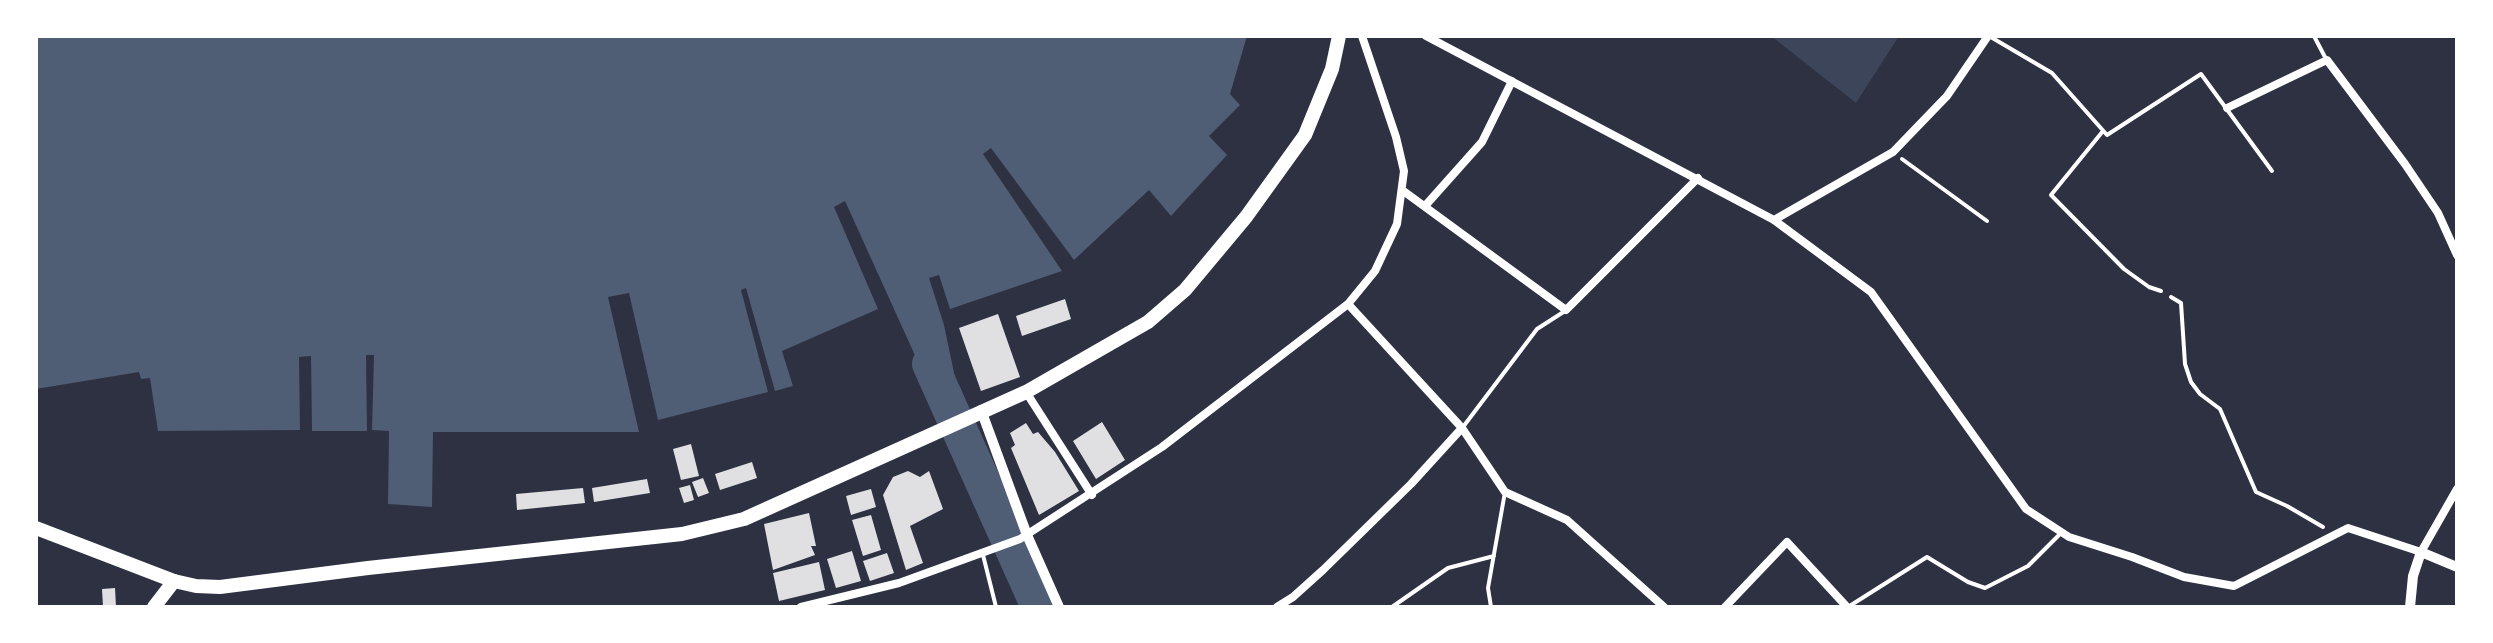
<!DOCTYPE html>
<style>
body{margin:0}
#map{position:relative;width:2493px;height:643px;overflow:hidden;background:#2d3142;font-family:"Varela Round",sans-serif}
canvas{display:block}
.frame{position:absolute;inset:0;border:38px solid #fff;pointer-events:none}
</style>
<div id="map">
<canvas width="2493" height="643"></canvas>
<div class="frame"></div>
</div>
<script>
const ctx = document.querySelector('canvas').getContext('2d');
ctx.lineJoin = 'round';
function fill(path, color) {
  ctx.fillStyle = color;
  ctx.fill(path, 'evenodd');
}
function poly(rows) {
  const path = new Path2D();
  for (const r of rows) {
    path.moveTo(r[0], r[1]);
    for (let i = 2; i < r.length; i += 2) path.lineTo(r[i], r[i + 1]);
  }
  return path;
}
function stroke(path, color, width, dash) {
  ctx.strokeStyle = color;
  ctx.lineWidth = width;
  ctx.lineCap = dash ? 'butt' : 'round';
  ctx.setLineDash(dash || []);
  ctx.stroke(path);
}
const green = poly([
 [1771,36,1899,36,1856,103]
]);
const water = poly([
 [36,36,1247,36,1230,94,1240,105,1209,136,1227,155,1171,216,1149,190,1074,260,991,148,983,154,1062,271,950,309,939,275,929,278,944,325,957,387,960,387,966,402,938,414,913,351,845,201,834,207,878,309,782,351,793,386,775,391,746,288,741,290,768,392,658,420,629,293,608,297,639,432,433,432,432,507,388,504,389,431,372,430,374,355,366,355,367,431,312,431,311,356,299,357,300,430,158,431,150,378,141,379,139,372,36,389]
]);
const river = poly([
 [930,364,1039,607]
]);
const building = poly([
 [1065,299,1071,319,1022,336,1016,316],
 [998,314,1020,377,981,391,959,328],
 [1102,422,1125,460,1096,479,1073,441],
 [1026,423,1033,434,1038,432,1055,452,1079,491,1039,515,1011,448,1015,445,1010,433],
 [691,444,699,476,681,480,673,449],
 [752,462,757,478,720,490,715,474],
 [908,471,920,477,929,471,943,509,910,526,923,563,906,570,883,495,893,477],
 [703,478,709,493,698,497,692,482],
 [647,479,650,493,594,502,592,488],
 [690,485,694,500,684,503,679,488],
 [583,488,585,503,517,510,516,494],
 [871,489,876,507,851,515,846,496],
 [809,513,816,546,811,546,815,555,773,570,764,524],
 [871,515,881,550,863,556,852,520],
 [852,551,861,581,836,588,827,559],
 [887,553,894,573,870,581,863,561],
 [819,562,825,590,779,601,773,573],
 [115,588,116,607,103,607,102,589]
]);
const path = poly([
 [1902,159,1987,221],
 [2171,297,2181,303,2185,364,2191,382,2200,394,2220,409,2256,492,2287,506,2323,527]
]);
const service = poly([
 [1989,36,2052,73,2107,135,2201,74,2272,171],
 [2314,36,2326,59],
 [2103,131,2051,195,2124,269,2149,287,2161,291],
 [1463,427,1537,329,1565,311],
 [983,555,996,607],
 [1392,607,1448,568,1494,556],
 [1491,607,1488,588,1505,492],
 [1848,607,1927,557,1968,582,1985,588,2028,566,2062,532]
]);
const minor = poly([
 [1426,36,1774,220,1871,292,2026,509,2069,537,2132,557,2184,577,2234,586,2348,528,2421,552,2457,489],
 [2227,108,2327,60,2405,164,2438,213,2457,255],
 [1402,190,1566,310,1698,178],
 [1425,206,1482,142,1512,81],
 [1774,220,1893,152,1947,96,1988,36],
 [1348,304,1462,428,1505,492,1567,520,1664,607],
 [1026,392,1092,495],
 [801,607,899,583,1020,539,1162,447,1348,304,1375,271,1397,224,1404,171,1396,137,1362,36],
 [1277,607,1293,597,1323,570,1411,484,1462,428],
 [1725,607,1787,542,1847,607]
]);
const tertiary = poly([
 [981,410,1027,535,1059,607],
 [2410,607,2413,576,2421,552,2457,567]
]);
const primary = poly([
 [154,607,174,581]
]);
const trunk = poly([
 [36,528,174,581,196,586,220,587,368,568,682,534,744,519,1026,392,1148,322,1185,290,1246,217,1305,135,1332,69,1339,36]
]);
fill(green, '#3c4559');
fill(water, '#4f5d75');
stroke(river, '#4f5d75', 36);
fill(building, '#e0e0e3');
stroke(path, '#fff', 4);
stroke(service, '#fff', 4);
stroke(minor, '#fff', 8);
stroke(tertiary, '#fff', 10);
stroke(primary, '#fff', 14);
stroke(trunk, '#fff', 14);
</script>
